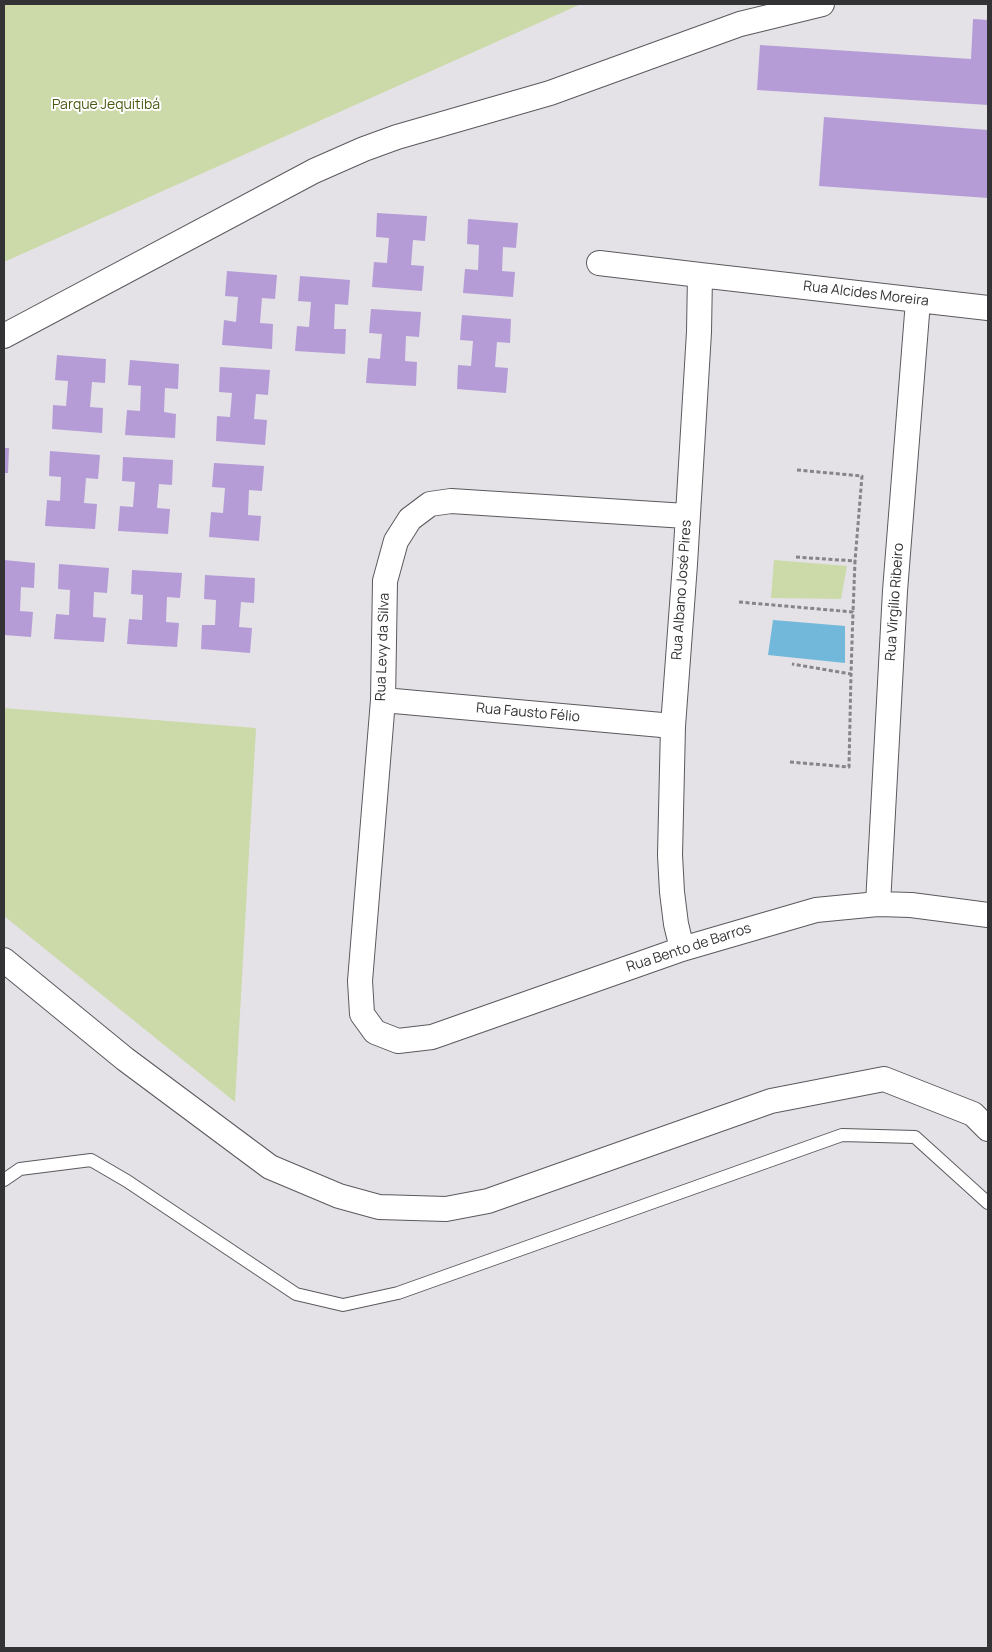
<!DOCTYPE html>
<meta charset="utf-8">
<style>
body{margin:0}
#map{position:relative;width:992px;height:1652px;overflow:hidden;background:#e4e2e7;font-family:Manrope,sans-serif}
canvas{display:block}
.frame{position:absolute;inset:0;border:5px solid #333234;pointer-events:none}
</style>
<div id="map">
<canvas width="992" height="1652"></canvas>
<div class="frame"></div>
</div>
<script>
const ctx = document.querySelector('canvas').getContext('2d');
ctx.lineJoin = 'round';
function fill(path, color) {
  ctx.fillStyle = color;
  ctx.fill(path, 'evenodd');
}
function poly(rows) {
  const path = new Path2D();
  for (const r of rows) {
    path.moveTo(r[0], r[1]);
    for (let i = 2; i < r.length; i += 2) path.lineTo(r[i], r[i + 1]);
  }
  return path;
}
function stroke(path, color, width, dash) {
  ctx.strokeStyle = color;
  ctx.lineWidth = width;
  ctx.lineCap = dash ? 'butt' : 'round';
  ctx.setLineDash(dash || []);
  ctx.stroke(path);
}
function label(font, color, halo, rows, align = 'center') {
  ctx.font = font + ' Manrope,sans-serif';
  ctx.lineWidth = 4;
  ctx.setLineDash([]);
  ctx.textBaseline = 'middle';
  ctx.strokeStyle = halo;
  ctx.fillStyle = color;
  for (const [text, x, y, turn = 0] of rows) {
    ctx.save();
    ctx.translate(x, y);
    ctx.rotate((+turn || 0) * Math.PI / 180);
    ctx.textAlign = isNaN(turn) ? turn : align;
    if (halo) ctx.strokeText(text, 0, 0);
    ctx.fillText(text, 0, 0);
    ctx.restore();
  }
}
const green = poly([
 [4,4,581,4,4,262],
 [774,560,847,566,841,599,771,598],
 [4,708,256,728,235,1102,4,916]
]);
const water = poly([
 [773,620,845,626,845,663,768,655]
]);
const building = poly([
 [973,19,988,20,988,105,757,90,760,45,971,59],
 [824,117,988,130,988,198,819,186],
 [377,213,427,216,425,241,413,240,411,265,424,266,422,291,372,287,374,262,387,263,389,238,376,237],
 [468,219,518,223,516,248,503,247,502,271,515,272,513,297,463,293,465,269,478,270,479,245,467,244],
 [227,271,277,275,275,299,262,298,260,323,273,324,272,349,222,345,224,320,236,322,238,297,225,296],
 [300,276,350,280,348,305,335,304,334,329,346,329,345,354,295,351,297,326,309,327,311,302,298,301],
 [371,309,421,312,419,337,406,336,405,361,417,362,416,386,366,383,368,358,380,359,382,334,369,333],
 [462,315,511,319,510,343,497,342,495,367,508,368,506,393,457,389,458,365,471,366,473,341,460,340],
 [57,355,106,359,105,383,92,382,90,407,103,408,102,433,52,429,53,405,66,406,68,381,55,380],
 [130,360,179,364,178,389,165,388,164,412,176,414,175,438,125,435,127,410,140,411,141,386,128,385],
 [220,367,270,370,268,395,256,394,254,419,267,420,265,445,216,441,217,416,230,417,232,393,219,392],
 [4,448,9,448,8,473,4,473],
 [50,451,100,455,98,479,86,478,84,503,97,504,95,529,45,526,47,500,60,501,61,477,49,476],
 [123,457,173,460,172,485,159,484,157,508,170,509,168,534,118,531,120,506,133,507,135,482,122,481],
 [214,463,264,466,262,491,249,490,248,515,261,516,259,541,209,537,211,512,223,513,225,488,212,487],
 [4,560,35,563,34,588,21,587,20,611,33,612,31,637,4,635],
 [59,564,109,568,107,593,94,592,93,617,106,618,104,642,54,639,56,614,69,615,70,590,58,589],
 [132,570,182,573,180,598,167,597,166,622,179,623,177,647,127,644,129,619,142,620,143,595,131,594],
 [205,575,255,578,254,603,241,602,239,627,252,628,250,653,201,649,202,625,215,625,216,600,204,599]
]);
const path = poly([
 [797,470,862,476,855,561],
 [796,557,855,561,853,612],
 [739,602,853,612,851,674,792,664],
 [790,762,849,767,851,674]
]);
const service = poly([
 [4,1180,20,1169,91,1160,127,1181,296,1294,343,1305,398,1293,842,1135,915,1137,988,1203]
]);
const minor = poly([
 [599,263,700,275],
 [4,336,314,171,364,149,397,137,550,93,740,24,822,4],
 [686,516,451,501,430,504,410,519,396,541,385,581,383,700,360,981,362,1014,375,1032,398,1041,432,1037,682,949,816,910,878,904,911,905,988,915],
 [383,700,673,726],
 [878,904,895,591,918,301],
 [682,949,676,924,672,892,670,855,673,726,685,564,699,332,700,275,988,308],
 [4,960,125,1059,270,1167,339,1196,379,1207,446,1209,488,1201,771,1101,884,1079,973,1114,988,1129]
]);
const parkNames = [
 ["Parque Jequitibá",106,105]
];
const streetNames = [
 ["Rua Alcides Moreira",866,294,7],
 ["Rua Albano José Pires",682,590,-86],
 ["Rua Virgílio Ribeiro",895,602,-86],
 ["Rua Levy da Silva",383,647,-88],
 ["Rua Fausto Félio",528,713,5],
 ["Rua Bento de Barros",689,948,-18]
];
fill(green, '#cbdaa8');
fill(water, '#71b8db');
fill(building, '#b59cd7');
stroke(service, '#5b595d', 14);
stroke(minor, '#5b595d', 26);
stroke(path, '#868488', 3, [4, 2.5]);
stroke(service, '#fff', 12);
stroke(minor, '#fff', 24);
label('14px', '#4a5913', '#fff', parkNames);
label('14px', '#333234', '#fff', streetNames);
</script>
